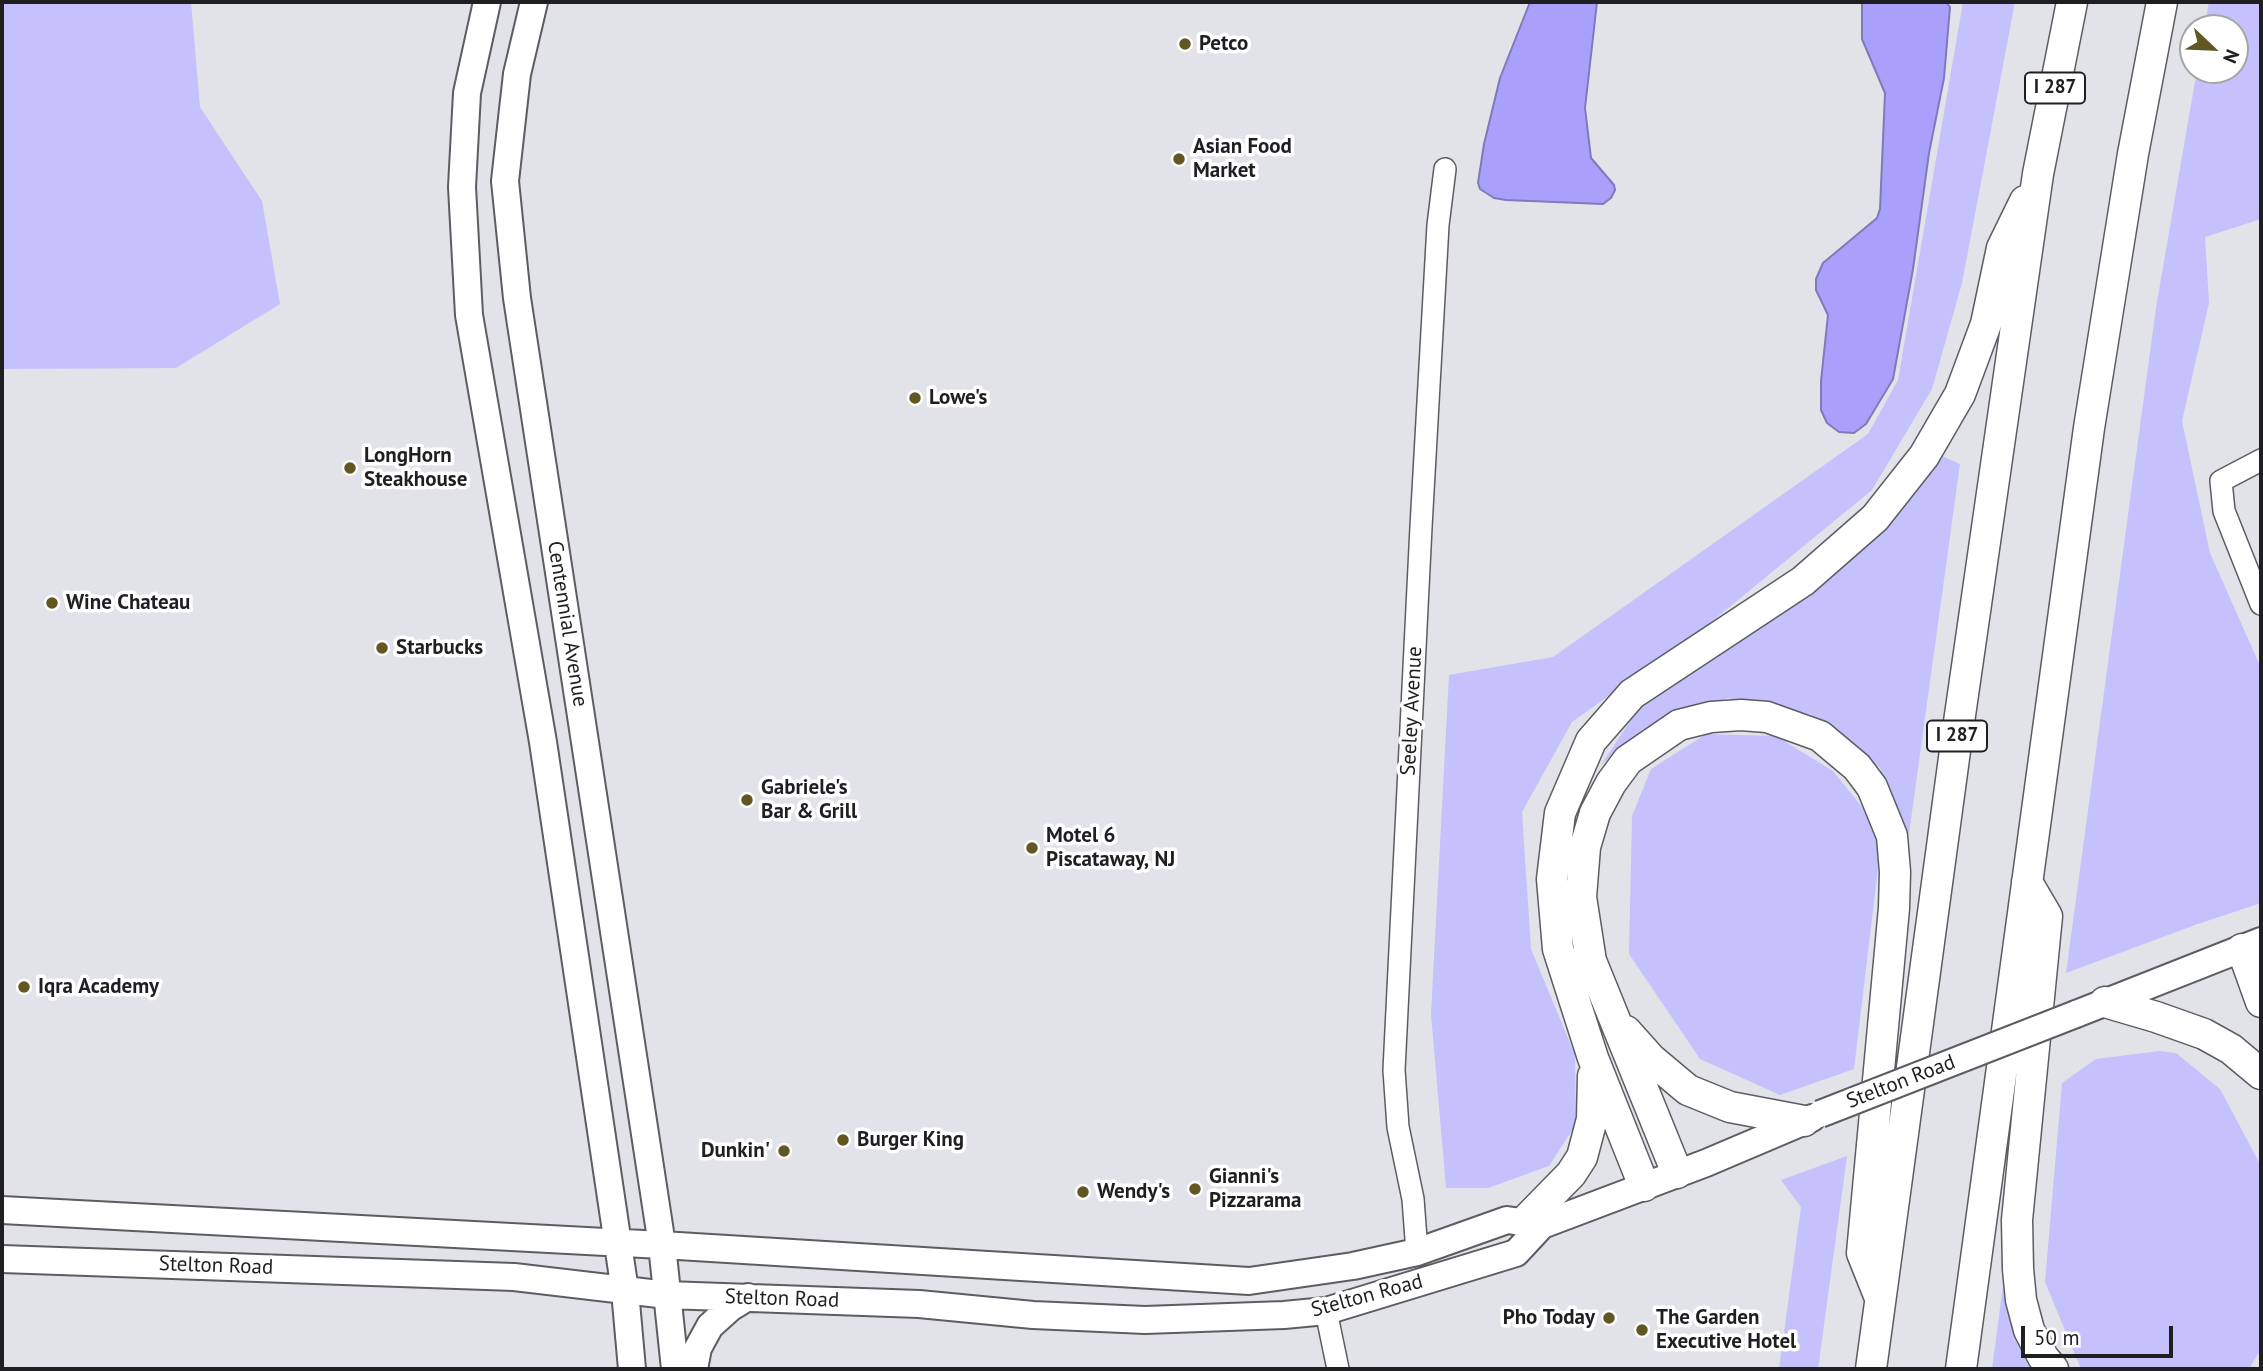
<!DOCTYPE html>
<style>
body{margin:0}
#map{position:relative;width:2263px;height:1371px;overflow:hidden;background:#e2e2e9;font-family:"PT Sans",sans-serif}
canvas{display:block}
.frame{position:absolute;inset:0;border:4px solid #1f1f21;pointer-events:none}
.north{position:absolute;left:2179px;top:14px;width:70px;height:70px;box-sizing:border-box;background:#fff;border:2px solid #a5a5a6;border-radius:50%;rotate:113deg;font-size:19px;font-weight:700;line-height:28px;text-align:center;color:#1f1f21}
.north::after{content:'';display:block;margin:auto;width:24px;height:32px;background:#625622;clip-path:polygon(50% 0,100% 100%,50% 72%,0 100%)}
.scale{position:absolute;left:2021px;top:1326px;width:152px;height:32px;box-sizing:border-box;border:4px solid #1f1f21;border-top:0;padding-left:9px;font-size:21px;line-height:24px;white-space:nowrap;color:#1f1f21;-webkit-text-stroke:5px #fff;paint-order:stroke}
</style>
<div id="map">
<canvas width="2263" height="1371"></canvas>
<div class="frame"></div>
<div class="north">N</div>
<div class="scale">50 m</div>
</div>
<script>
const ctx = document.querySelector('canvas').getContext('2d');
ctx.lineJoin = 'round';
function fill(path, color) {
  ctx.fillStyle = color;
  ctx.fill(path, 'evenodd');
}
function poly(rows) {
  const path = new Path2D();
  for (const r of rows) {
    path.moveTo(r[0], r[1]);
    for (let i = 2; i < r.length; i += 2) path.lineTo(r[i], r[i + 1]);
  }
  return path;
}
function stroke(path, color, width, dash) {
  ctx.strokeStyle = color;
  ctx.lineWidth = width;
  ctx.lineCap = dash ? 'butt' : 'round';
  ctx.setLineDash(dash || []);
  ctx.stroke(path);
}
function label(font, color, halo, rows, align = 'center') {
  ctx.font = font + ' "PT Sans",sans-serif';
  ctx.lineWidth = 7;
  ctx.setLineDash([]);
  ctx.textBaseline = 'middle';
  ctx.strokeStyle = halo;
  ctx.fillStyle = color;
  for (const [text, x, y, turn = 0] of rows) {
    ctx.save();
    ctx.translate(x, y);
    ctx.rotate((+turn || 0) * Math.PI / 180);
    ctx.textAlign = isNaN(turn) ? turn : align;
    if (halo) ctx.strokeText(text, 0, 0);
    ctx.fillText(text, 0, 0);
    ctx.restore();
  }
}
const green = poly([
 [2,2,191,2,200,107,262,201,280,304,176,368,2,369],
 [1963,2,2015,2,1962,283,1932,389,1872,490,1710,623,1572,722,1522,812,1531,949,1575,1055,1576,1124,1549,1166,1488,1188,1446,1188,1431,1014,1449,675,1553,657,1868,434,1898,380],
 [2209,2,2261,2,2261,219,2205,237,2209,303,2182,421,2210,553,2261,668,2261,903,2195,925,2066,973,2156,308,2197,70,2235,70,2235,28,2204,28],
 [1942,456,1960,464,1909,834,1880,768,1810,714,1727,698,1642,730,1601,765,1646,697,1737,640,1857,554],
 [1706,734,1776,736,1833,771,1866,812,1880,852,1854,1069,1780,1095,1700,1059,1629,954,1632,816,1651,769],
 [2159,1051,2176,1053,2220,1089,2261,1166,2261,1349,2249,1369,2081,1369,2045,1282,2062,1083,2096,1059],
 [1847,1156,1818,1369,1779,1369,1801,1207,1781,1180],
 [2011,1225,2038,1369,1992,1369]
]);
const water = poly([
 [1530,2,1597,2,1585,108,1591,158,1614,185,1615,190,1611,198,1603,204,1506,200,1494,198,1480,189,1478,183,1484,144,1500,78,1530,2],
 [1862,2,1946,2,1950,7,1944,78,1929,153,1913,269,1893,379,1866,424,1854,433,1839,432,1827,423,1821,410,1821,381,1828,315,1816,290,1816,279,1823,263,1877,218,1880,209,1885,93,1862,39,1862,2]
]);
const minor = poly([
 [2261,460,2221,481,2224,511,2261,604],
 [1417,1252,1413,1199,1398,1127,1394,1070,1421,527,1438,225,1445,169],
 [1326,1311,1338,1369]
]);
const major = poly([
 [487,2,467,93,462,187,469,315,543,742,625,1291,632,1369],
 [534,2,517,74,505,181,517,298,662,1245,675,1369],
 [2076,1014,2261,941],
 [2,1210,662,1245,1249,1281,1353,1266,1417,1252,1507,1220,1542,1225],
 [2,1259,514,1277,667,1295,919,1304,1033,1315,1145,1320,1284,1315,1326,1311,1516,1253,1542,1225,1706,1163,1812,1118],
 [694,1369,698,1348,710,1326,730,1308,748,1297]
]);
const highway = poly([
 [2027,882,2047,916,2017,1220,2018,1269,2021,1300,2029,1330,2043,1357,2053,1369],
 [2242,949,2261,1002],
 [2105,1002,2156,1017,2204,1034,2231,1049,2261,1074],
 [1626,1031,1651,1059,1688,1090,1730,1107,1804,1121],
 [1677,1173,1591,961,1581,897,1585,847,1595,813,1611,783,1628,760,1679,725,1711,717,1741,715,1767,717,1820,736,1857,767,1872,787,1892,836,1895,872,1894,908,1862,1253,1880,1298],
 [1644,1186,1593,1058,1558,949,1552,879,1560,813,1591,741,1632,694,1803,581,1875,518,1924,456,1960,394,1986,324,2002,248,2025,201],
 [1524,1222,1571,1174,1582,1157,1592,1119,1593,1076],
 [1871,1369,1957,736,2038,174,2072,2],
 [1961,1369,2089,428,2133,154,2162,2]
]);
const majorBridge = poly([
 [1820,1114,2076,1014]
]);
const markers = [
 [1185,44,7,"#625622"],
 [1179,159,7,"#625622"],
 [915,398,7,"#625622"],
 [350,468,7,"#625622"],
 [52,603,7,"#625622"],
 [382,648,7,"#625622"],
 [747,800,7,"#625622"],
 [1032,848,7,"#625622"],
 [24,987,7,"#625622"],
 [843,1140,7,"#625622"],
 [784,1151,7,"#625622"],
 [1195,1189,7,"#625622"],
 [1083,1192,7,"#625622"],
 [1609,1318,7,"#625622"],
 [1642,1330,7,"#625622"]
];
const shields = [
 [2055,88,60],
 [1957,736,60]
];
const shieldNames = [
 ["I 287",2055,88],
 ["I 287",1957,736]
];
const poiNames = [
 ["Petco",1199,44],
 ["Asian Food",1193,147],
 ["Market",1193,171],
 ["Lowe's",929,398],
 ["LongHorn",364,456],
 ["Steakhouse",364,480],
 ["Wine Chateau",66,603],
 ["Starbucks",396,648],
 ["Gabriele's",761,788],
 ["Bar & Grill",761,812],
 ["Motel 6",1046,836],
 ["Piscataway, NJ",1046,860],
 ["Iqra Academy",38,987],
 ["Burger King",857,1140],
 ["Dunkin'",770,1151,"right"],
 ["Gianni's",1209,1177],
 ["Pizzarama",1209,1201],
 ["Wendy's",1097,1192],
 ["Pho Today",1595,1318,"right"],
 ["The Garden",1656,1318],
 ["Executive Hotel",1656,1342]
];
const streetNames = [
 ["Centennial Avenue",567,624,81],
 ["Seeley Avenue",1412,711,-87],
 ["Stelton Road",1901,1082,-21],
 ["Stelton Road",216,1266,2],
 ["Stelton Road",1367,1296,-15],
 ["Stelton Road",782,1299,2]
];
fill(green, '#c5c1fc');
fill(water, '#a9a0fb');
stroke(water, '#8079ba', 2);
stroke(minor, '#5c5c62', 24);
stroke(major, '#5c5c62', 30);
stroke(highway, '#5c5c62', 33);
stroke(minor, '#fff', 21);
stroke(major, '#fff', 26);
stroke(highway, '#fff', 30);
stroke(majorBridge, '#5c5c62', 30, []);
stroke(majorBridge, '#fff', 26);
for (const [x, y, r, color] of markers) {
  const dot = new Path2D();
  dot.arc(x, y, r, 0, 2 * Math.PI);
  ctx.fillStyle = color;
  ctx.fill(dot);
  stroke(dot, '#fff', 2.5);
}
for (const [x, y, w] of shields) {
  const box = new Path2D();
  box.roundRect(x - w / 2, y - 15.5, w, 31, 5);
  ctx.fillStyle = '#fff';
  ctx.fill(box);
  stroke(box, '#1f1f21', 2);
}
label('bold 19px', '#1f1f21', null, shieldNames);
label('bold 21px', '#1f1f21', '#fff', poiNames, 'left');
label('21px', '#1f1f21', '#fff', streetNames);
</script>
